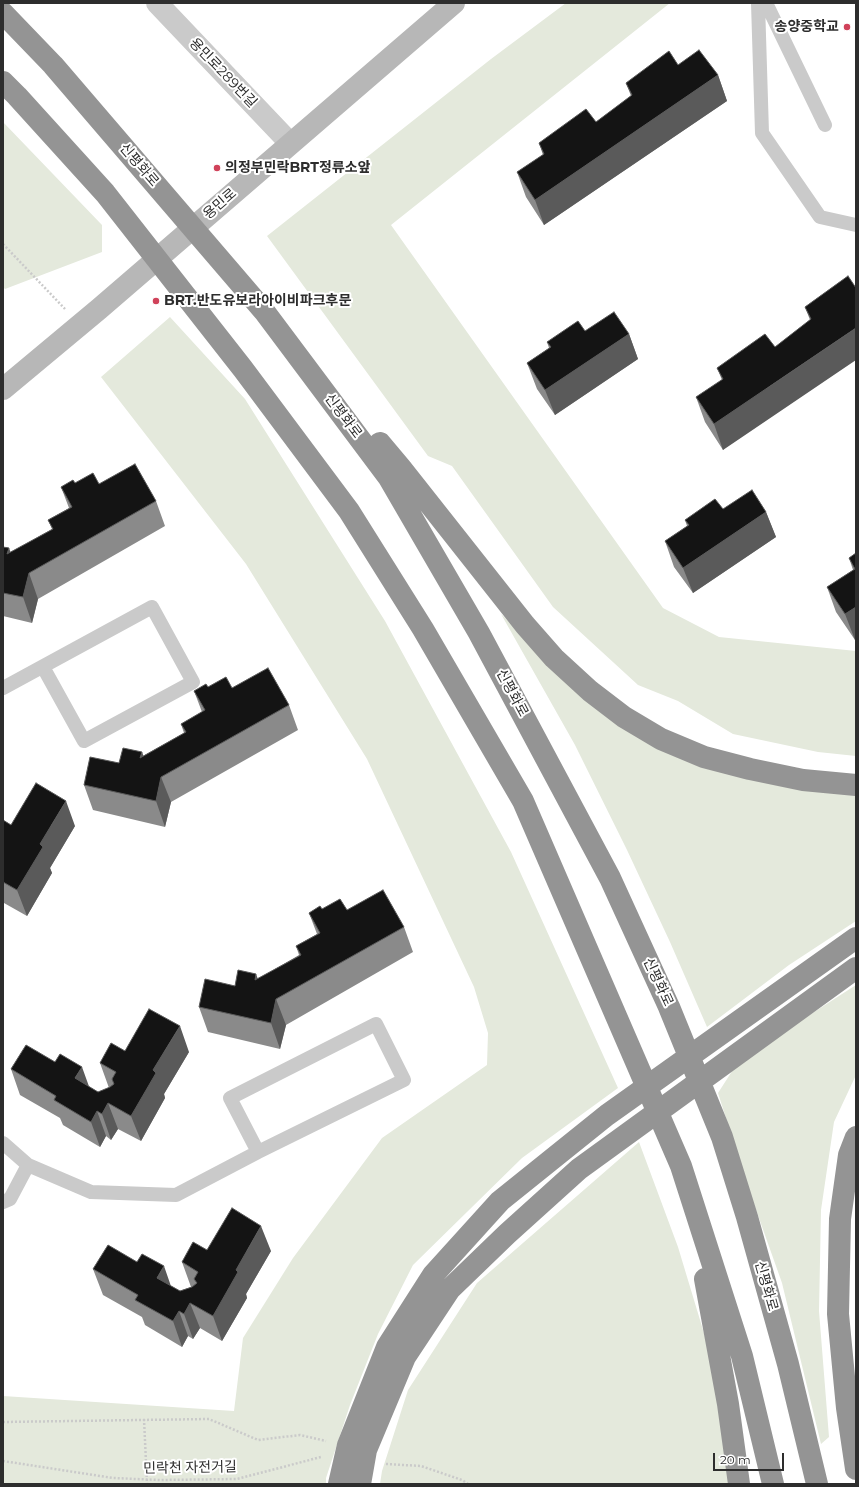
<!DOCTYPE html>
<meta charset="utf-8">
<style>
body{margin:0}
#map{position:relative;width:859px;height:1487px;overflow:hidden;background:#fff;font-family:Montserrat,sans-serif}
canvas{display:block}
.frame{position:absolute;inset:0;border:4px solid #2d2d2d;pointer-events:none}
.scale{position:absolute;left:713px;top:1453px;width:71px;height:18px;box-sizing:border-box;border:2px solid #2d2d2d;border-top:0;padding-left:5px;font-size:12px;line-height:14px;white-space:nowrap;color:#2d2d2d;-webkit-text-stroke:3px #fff;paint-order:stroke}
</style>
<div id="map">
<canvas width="859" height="1487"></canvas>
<div class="frame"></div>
<div class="scale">20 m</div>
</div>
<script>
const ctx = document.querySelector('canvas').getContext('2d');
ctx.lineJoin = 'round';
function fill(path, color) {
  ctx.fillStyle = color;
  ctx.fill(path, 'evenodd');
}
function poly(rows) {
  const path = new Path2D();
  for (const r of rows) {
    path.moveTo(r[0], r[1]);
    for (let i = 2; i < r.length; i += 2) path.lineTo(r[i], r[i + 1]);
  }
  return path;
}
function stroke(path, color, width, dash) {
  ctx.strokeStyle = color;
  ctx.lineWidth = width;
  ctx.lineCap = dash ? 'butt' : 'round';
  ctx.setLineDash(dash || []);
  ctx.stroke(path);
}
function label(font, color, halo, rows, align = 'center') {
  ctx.font = font + ' Montserrat,"Noto Sans KR",sans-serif';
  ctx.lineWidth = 4;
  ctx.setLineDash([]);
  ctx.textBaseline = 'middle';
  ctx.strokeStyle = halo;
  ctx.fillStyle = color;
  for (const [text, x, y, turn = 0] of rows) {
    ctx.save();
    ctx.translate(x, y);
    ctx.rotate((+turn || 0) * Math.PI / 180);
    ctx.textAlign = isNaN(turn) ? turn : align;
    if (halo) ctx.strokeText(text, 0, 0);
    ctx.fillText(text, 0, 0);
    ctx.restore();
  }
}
const green = poly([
 [566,3,670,3,391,225,663,608,719,637,856,651,856,756,818,752,733,734,678,701,638,685,553,607,452,466,428,456,267,236,491,59],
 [3,122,102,225,102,252,5,289,3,287],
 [170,317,245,399,385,621,511,852,618,1088,522,1158,413,1265,378,1334,350,1405,326,1478,326,1484,3,1484,3,1396,234,1411,243,1338,293,1258,382,1138,487,1065,488,1033,474,987,367,759,246,564,101,377],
 [501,614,596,707,620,723,856,795,856,921,789,965,707,1027,670,942,627,850,575,745],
 [856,985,856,1075,834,1122,821,1210,819,1311,829,1437,821,1444,782,1283,749,1190,718,1093,736,1065,780,1034],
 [639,1142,678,1247,716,1373,734,1484,380,1484,382,1471,408,1390,477,1283]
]);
const path = poly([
 [3,244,65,309],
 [144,1419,147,1484],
 [3,1422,209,1419,258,1440,300,1435,326,1441],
 [3,1461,113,1478,160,1480,237,1479,321,1457],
 [386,1464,421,1466,462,1480,468,1484]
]);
const lane = poly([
 [758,3,762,133,820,217,856,225],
 [766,3,825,125],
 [3,688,152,607,193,682,84,741,43,667],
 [3,1143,28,1165,91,1192,176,1195,258,1152,404,1080,376,1024,230,1098,258,1152],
 [3,1202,10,1199,28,1165]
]);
const street = poly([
 [157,3,290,143]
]);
const secondary = poly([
 [3,389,99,309,454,3]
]);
const highway = poly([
 [3,13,53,65,264,311,389,478,479,633,610,878,669,1007,722,1137,747,1217,788,1364,817,1484],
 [3,82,17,96,105,193,243,369,349,511,423,629,523,801,681,1166,742,1356,773,1484],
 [380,443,401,468,525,625,554,658,590,691,624,717,661,739,704,757,750,769,803,780,856,785],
 [856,1137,849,1155,840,1219,838,1314,847,1408,856,1469],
 [705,1279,728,1404,739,1484],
 [339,1484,348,1445,387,1347,433,1275,500,1201,607,1115,856,938],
 [360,1484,366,1450,405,1357,450,1289,507,1234,579,1169,856,968]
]);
const wall = poly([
 [678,65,718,75,727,101,544,225,526,197,517,172,543,155,539,143,596,122,631,96,626,83],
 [848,276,723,450,705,422,696,397,722,380,717,368,775,347,810,320,805,307],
 [585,331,629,334,638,359,555,415,537,389,527,363,549,348,547,342],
 [75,483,99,484,156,501,165,526,38,599,32,623,3,616,3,547,9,548,10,553,52,529,48,520,69,508,61,487],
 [723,509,766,512,776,537,693,593,674,567,665,541,687,526,685,520],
 [856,553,856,639,855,640,836,612,827,587,853,570,849,558],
 [208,687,232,688,289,705,298,730,171,802,165,827,93,810,84,785,119,763,142,752,143,756,184,733,181,724,202,712,194,691],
 [3,820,11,825,75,826,50,868,52,873,27,916,4,903,3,904],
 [322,909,347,910,404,927,413,952,286,1025,280,1049,208,1032,199,1007,235,986,258,979,299,955,296,946,317,934,309,913],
 [125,1051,189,1052,164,1094,165,1098,141,1141,118,1129,111,1140,106,1136,100,1147,63,1125,60,1118,20,1095,11,1069,89,1087,98,1092,109,1088,100,1063],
 [207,1250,271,1251,246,1294,247,1298,222,1341,200,1328,193,1339,188,1336,182,1347,145,1325,142,1317,103,1295,93,1269,171,1286,180,1291,191,1287,182,1262]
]);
const shadedWall = poly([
 [718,75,727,101,544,225,535,200],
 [856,328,856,360,723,450,714,424],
 [629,334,638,359,555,415,545,390],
 [766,512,776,537,693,593,683,568],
 [9,548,18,574,7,554],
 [29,573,38,599,32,623,23,597],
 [856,607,856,639,855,640,845,614],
 [142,752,151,777,140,758],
 [161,777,171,802,165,827,156,801],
 [66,801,75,826,50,868,52,873,27,916,17,890,40,844],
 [256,974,266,1000,255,980],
 [276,999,286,1025,280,1049,271,1023],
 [180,1026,189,1052,164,1094,165,1098,141,1141,131,1116,153,1070],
 [82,1067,91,1092,75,1078],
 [108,1103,118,1129,111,1140,102,1114],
 [97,1111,106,1136,100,1147,91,1122],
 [261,1226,271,1251,246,1294,247,1298,222,1341,213,1316,236,1270],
 [164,1266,173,1292,157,1278],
 [190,1303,200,1328,193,1339,184,1314],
 [179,1311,188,1336,182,1347,173,1321]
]);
const building = poly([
 [699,50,718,75,535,200,517,172,544,154,539,143,586,109,596,122,632,95,626,83,669,51,678,65,699,50],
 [848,276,856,288,856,328,714,424,696,397,723,379,717,368,765,334,775,347,811,319,805,307,848,276],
 [614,312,629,334,545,390,527,363,551,347,547,342,578,321,585,331,614,312],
 [135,464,156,501,29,573,23,597,3,593,3,547,9,548,7,554,53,529,48,520,72,507,61,487,73,480,75,483,93,473,99,484,135,464],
 [752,490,766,512,683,568,665,541,689,525,685,520,715,499,723,509,752,490],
 [856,553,856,607,845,614,827,587,855,569,849,558,856,553],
 [268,668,289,705,161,777,156,801,84,785,90,757,119,763,123,748,142,752,140,758,186,732,181,724,205,710,194,691,206,684,208,687,226,677,232,688,268,668],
 [36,783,66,801,40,844,43,847,17,890,3,882,3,820,11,825,36,783],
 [383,890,404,927,276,999,271,1023,199,1007,205,979,235,986,238,970,256,974,255,980,301,955,296,946,320,933,309,913,320,906,322,909,340,899,347,910,383,890],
 [149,1009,180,1026,153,1070,156,1073,131,1116,108,1103,102,1114,97,1111,91,1122,54,1100,56,1096,11,1069,26,1045,55,1062,60,1054,82,1067,75,1078,98,1092,110,1087,114,1084,112,1079,116,1072,100,1063,111,1043,125,1051,149,1009],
 [232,1208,261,1226,236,1270,238,1272,213,1316,190,1303,184,1314,179,1311,173,1321,135,1300,138,1295,93,1269,108,1245,137,1262,142,1254,164,1266,157,1278,180,1291,192,1287,197,1283,194,1279,198,1272,182,1262,193,1242,207,1250,232,1208]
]);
const markers = [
 [847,27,4,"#d0425a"],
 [217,168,4,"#d0425a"],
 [156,301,4,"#d0425a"]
];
const poiNames = [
 ["송양중학교",839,27,"right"],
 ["의정부민락BRT정류소앞",225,168],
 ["BRT.반도유보라아이비파크후문",164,301]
];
const streetNames = [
 ["용민로289번길",223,73,46],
 ["신평화로",139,165,49],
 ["용민로",220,204,-41],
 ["신평화로",343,416,53],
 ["신평화로",512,693,62],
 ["신평화로",658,982,65],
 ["신평화로",766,1286,74],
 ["민락천 자전거길",190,1468,-1]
];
fill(green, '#e4e9dc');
stroke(path, '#cacaca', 2.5, [2, 2]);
stroke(lane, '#cacaca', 14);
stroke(street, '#cacaca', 22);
stroke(secondary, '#b7b7b7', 22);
stroke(highway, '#949494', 22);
fill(wall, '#8a8a8a');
fill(shadedWall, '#5a5a5a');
fill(building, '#141414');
stroke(building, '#5a5a5a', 1);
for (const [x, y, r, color] of markers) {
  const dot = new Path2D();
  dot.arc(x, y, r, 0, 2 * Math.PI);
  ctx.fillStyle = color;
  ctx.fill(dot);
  stroke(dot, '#fff', 1.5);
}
label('bold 14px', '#2d2d2d', '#fff', poiNames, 'left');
label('14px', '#2d2d2d', '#fff', streetNames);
</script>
